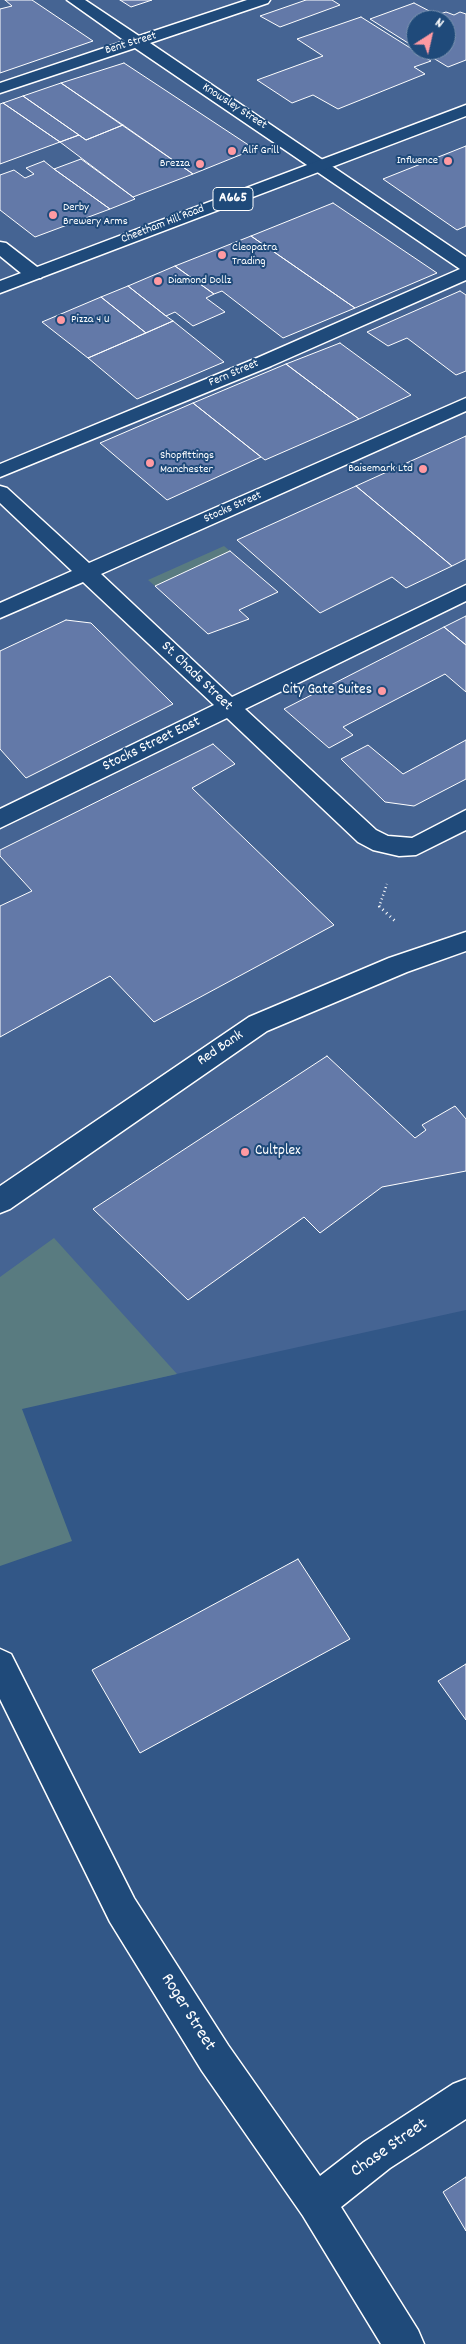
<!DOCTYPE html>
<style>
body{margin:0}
#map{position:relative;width:466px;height:2344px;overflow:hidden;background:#325787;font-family:Dekko,sans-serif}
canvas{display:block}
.north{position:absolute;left:406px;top:10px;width:50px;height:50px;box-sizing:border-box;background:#1f4a7a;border:1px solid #7992af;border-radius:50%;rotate:35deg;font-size:14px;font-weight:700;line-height:20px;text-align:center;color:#fff}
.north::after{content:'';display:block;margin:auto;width:18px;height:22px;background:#ff9aa2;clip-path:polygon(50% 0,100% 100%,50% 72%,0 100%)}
</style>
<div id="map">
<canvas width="466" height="2344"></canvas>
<div class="north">N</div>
</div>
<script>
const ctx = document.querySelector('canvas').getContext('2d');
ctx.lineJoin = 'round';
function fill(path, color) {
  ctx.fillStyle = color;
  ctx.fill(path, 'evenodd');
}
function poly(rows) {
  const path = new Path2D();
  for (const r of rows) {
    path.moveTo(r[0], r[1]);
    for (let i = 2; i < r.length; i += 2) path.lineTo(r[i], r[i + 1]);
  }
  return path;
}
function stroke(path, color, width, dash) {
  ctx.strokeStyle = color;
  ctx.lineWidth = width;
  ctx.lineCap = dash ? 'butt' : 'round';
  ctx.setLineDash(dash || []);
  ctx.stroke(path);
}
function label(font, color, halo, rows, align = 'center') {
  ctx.font = font + ' Dekko,sans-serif';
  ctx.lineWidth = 4;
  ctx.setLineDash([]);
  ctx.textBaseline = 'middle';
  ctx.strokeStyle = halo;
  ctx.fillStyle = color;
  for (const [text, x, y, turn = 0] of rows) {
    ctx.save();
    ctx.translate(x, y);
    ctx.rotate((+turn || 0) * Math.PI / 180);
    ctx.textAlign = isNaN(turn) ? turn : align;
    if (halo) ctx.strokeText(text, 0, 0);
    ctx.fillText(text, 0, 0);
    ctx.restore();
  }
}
const built = poly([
 [0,0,466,0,466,1310,0,1413],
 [416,20,446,20,446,50,416,50]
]);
const green = poly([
 [224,546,230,551,155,586,148,580],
 [54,1238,177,1374,22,1409,72,1541,0,1566,0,1277]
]);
const building = poly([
 [5,0,32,0,93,41,0,73,0,9,12,6,5,0],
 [120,0,152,0,131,7,120,0],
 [306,0,332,0,340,5,280,27,260,16,306,0],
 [414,3,437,15,446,12,454,15,460,12,466,14,466,60,448,67,420,50,446,50,446,20,416,20,416,48,370,19,414,3],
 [361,17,431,61,414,67,425,74,338,109,313,95,292,103,257,80,323,56,297,39,361,17],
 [124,63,250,146,250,151,193,174,61,83,124,63],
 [61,83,123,125,86,140,23,96,61,83],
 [23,96,79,135,60,142,3,103,23,96],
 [3,103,60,142,0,164,0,104,3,103],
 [123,125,193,174,133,197,60,142,79,135,86,140,123,125],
 [466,146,466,226,457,230,383,179,466,146],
 [81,159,133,197,135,199,110,209,54,169,81,159],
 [44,161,54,169,110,209,35,237,0,210,0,175,14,170,25,178,34,174,26,168,44,161],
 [333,203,437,273,355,308,251,236,333,203],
 [251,236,355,308,283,338,222,291,214,294,175,266,251,236],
 [175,266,214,294,206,298,225,312,193,326,175,312,166,316,128,286,175,266],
 [128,286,166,316,173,321,146,333,101,297,128,286],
 [460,291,466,295,466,371,456,375,407,338,388,346,367,332,460,291],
 [101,297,146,333,88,358,42,322,101,297],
 [173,321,224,362,137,399,88,358,173,321],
 [340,343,411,395,359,419,286,364,340,343],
 [286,364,359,419,265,460,193,403,286,364],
 [193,403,261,457,167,500,100,443,193,403],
 [466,436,466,559,452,566,356,486,466,436],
 [356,486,452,566,406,588,392,577,320,613,237,540,356,486],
 [230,551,278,592,239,610,249,619,208,634,155,586,230,551],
 [466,616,466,645,444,627,466,616],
 [66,620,91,623,173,704,26,778,0,749,0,651,66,620],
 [444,627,466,645,466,692,445,674,343,727,353,735,329,748,284,709,444,627],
 [466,740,466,779,414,806,385,802,341,759,368,745,403,774,466,740],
 [213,744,235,764,192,788,334,925,154,1022,110,976,0,1037,0,906,32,891,0,856,0,850,213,744],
 [327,1056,415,1138,426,1130,422,1125,455,1106,466,1119,466,1171,382,1187,320,1233,304,1217,188,1300,93,1209,327,1056],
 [298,1559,350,1639,140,1753,92,1670,298,1559],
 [466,1664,466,1720,438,1681,466,1664],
 [466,2177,466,2231,443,2192,466,2177]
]);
const pathFar1 = poly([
 [379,907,387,884]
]);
const path = poly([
 [379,906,396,922]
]);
const street = poly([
 [67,0,85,0,139,36,247,0,270,0,268,3,150,43,466,257,466,280,271,366,0,477,0,464,257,358,460,269,135,48,0,93,0,83,125,41,67,0],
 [0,242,6,243,41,270,43,274,41,278,27,278,0,256,0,242],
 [466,398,466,411,101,574,232,697,466,585,466,601,245,709,376,830,388,836,412,838,466,810,466,830,416,855,399,856,373,850,358,842,227,718,0,828,0,809,214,705,83,582,0,618,0,603,72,571,0,503,0,486,7,488,89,563,466,398],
 [466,932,466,951,407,972,267,1031,10,1209,0,1213,0,1186,249,1017,389,958,466,932],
 [0,1649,11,1654,134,1898,228,2045,320,2176,364,2142,453,2084,466,2079,466,2119,390,2168,341,2207,418,2330,424,2344,381,2344,303,2216,202,2071,110,1922,0,1699,0,1649]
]);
const highway = poly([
 [466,105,466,116,0,293,0,281,466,105]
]);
const markers = [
 [232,151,5,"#ff9aa2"],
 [448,161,5,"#ff9aa2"],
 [200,164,5,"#ff9aa2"],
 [53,215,5,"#ff9aa2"],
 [222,255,5,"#ff9aa2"],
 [158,281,5,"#ff9aa2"],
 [61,320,5,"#ff9aa2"],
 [150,463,5,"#ff9aa2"],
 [423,469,5,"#ff9aa2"],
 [382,691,5,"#ff9aa2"],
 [245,1152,5,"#ff9aa2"]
];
const farStreetnames = [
 ["Bent Street",131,44,-17],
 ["Knowsley Street",234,107,33],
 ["Cheetham Hill Road",163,225,-21],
 ["Fern Street",234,374,-23],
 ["Stocks Street",233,508,-24]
];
const farPoinames = [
 ["Alif Grill",242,151],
 ["Influence",438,161,"right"],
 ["Brezza",190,164,"right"],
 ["Derby",63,208],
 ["Brewery Arms",63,222],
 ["Cleopatra",232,248],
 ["Trading",232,262],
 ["Diamond Dollz",168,281],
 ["Pizza 4 U",71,320],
 ["Shopfittings",160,456],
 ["Manchester",160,470],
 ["Baisemark Ltd",413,469,"right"]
];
const shields = [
 [233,199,40]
];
const shieldNames = [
 ["A665",233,199]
];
const streetNames = [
 ["St. Chads Street",196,677,44],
 ["Stocks Street East",152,745,-26],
 ["Red Bank",221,1049,-34]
];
const poiNames = [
 ["City Gate Suites",372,691],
 ["Cultplex",255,1152,"left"]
];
const nearStreetnames = [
 ["Roger Street",187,2013,58],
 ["Chase Street",390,2149,-35]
];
fill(built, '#456493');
fill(green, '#597b80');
fill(building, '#6379a8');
stroke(building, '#fff', 1);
stroke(street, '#fff', 3);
stroke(highway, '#fff', 3);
stroke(pathFar1, '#fff', 2.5, [1, 3]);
stroke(path, '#fff', 3, [1, 4]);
fill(street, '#1f4a7a');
fill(highway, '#1f4a7a');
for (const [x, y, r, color] of markers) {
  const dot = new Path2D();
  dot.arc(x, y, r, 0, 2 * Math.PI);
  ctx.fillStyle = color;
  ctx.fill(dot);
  stroke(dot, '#1f4a7a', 2);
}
label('12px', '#fff', '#1f4a7a', farStreetnames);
label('12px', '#fff', '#1f4a7a', farPoinames, 'left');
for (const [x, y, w] of shields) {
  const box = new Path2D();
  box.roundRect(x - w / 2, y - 11.5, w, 23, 4);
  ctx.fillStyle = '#1f4a7a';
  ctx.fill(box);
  stroke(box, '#fff', 1);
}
label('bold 14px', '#fff', null, shieldNames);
label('15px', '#fff', '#1f4a7a', streetNames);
label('15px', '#fff', '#1f4a7a', poiNames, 'right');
label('18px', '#fff', '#1f4a7a', nearStreetnames);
</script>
